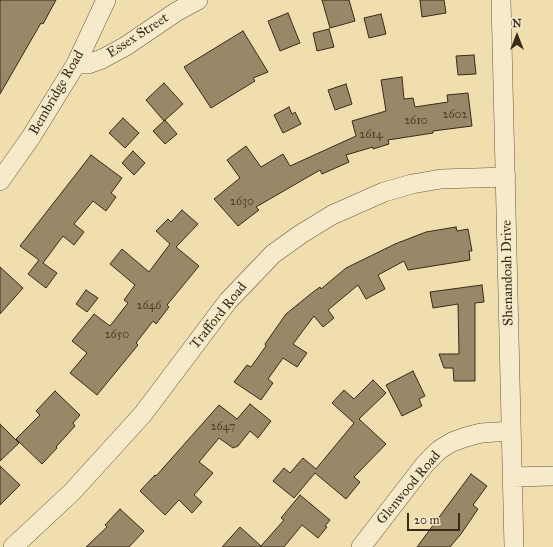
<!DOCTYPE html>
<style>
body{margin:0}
#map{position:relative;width:553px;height:547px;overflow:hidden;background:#f1deae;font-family:"IM FELL Great Primer",serif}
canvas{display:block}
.north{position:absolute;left:497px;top:16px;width:40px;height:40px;-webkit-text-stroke:3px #f6eaca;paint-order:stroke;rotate:0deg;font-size:11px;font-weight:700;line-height:16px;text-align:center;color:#382b1a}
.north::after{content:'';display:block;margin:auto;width:14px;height:18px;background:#382b1a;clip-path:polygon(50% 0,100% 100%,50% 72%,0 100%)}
.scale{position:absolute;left:407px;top:513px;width:53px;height:18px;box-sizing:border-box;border:2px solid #382b1a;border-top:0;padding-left:5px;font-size:12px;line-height:14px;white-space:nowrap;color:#382b1a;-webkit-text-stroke:3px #f6eaca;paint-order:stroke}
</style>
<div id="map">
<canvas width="553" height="547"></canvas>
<div class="north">N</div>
<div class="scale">20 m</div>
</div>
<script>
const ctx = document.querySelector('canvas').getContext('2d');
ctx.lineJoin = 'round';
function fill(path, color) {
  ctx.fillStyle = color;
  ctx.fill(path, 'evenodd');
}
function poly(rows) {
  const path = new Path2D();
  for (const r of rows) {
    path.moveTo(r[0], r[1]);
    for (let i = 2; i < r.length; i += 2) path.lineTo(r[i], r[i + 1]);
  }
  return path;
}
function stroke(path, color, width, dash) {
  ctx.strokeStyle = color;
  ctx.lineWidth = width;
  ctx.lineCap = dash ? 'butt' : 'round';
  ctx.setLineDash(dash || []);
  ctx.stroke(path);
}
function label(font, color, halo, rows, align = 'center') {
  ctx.font = font + ' "IM FELL Great Primer",serif';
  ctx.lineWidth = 3;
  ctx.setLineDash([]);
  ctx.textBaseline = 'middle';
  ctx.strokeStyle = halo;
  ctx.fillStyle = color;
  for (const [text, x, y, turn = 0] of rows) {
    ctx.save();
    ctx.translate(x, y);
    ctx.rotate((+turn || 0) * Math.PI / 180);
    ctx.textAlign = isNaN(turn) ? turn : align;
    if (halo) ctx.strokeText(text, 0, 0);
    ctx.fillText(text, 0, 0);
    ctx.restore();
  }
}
const building = poly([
 [0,0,56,0,43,24,41,23,0,94,0,0],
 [322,0,349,0,355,21,330,28,322,0],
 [420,0,444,0,446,13,422,17,420,0],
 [288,13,300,43,280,51,268,21,288,13],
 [381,14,386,34,369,38,364,18,381,14],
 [329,29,334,47,317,51,313,33,329,29],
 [243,31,268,72,253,78,255,81,211,108,184,67,243,31],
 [474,55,476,74,458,75,456,56,474,55],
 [402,77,404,99,413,98,415,107,448,102,447,95,468,93,472,126,433,131,433,133,388,140,389,144,373,149,373,147,346,155,349,162,322,174,320,170,256,207,259,210,238,226,214,199,240,178,227,160,246,146,261,167,283,154,290,166,356,136,352,121,386,111,381,80,402,77],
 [164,83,183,104,164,121,146,100,164,83],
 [346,84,352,104,335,110,328,90,346,84],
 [289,107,292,114,295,112,301,124,283,133,274,115,289,107],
 [123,118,139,133,125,148,109,133,123,118],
 [165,120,177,134,165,144,153,131,165,120],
 [133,151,145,163,134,175,122,163,133,151],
 [91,155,122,178,111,193,116,197,106,211,93,201,74,224,84,232,74,245,63,236,43,263,57,273,46,288,28,274,39,260,20,246,91,155],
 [182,210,198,224,176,247,199,266,167,305,169,307,156,324,153,321,136,343,138,345,97,395,70,373,87,353,72,341,94,314,110,326,128,303,124,300,135,285,110,264,122,249,149,272,170,244,156,231,168,219,171,222,182,210],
 [456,227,457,231,468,229,472,251,469,251,470,260,408,270,404,261,378,275,385,289,366,299,358,285,328,310,334,318,323,327,314,316,293,344,307,353,297,367,283,358,268,379,273,383,261,400,234,382,247,365,251,367,266,346,265,344,286,314,313,292,320,287,321,289,346,268,395,244,426,232,456,227],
 [0,267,23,288,0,314,0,267],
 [482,285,484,302,475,303,475,381,454,381,453,368,444,368,439,354,459,354,458,304,433,308,430,292,482,285],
 [86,290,98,298,87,312,76,304,86,290],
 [413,371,425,396,419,399,422,406,402,416,386,385,413,371],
 [373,380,386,393,359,419,386,444,354,477,360,482,346,499,315,473,294,498,273,481,284,468,290,473,303,458,316,469,354,423,332,403,344,390,354,399,373,380],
 [55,391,80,415,73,423,75,426,56,447,57,448,42,464,16,439,40,415,36,411,55,391],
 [250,404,271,421,258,438,250,431,238,446,233,448,219,438,199,462,213,473,194,495,202,502,192,513,179,500,165,515,140,491,155,475,156,476,219,405,237,419,250,404],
 [0,424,19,443,0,461,0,424],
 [0,466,20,485,0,505,0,466],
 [471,474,487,486,473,505,478,509,461,534,450,547,417,547,471,474],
 [300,495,330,520,325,526,327,527,318,538,302,525,284,547,222,547,240,527,261,546,284,520,281,518,300,495],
 [120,509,144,531,129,547,86,547,107,527,105,525,120,509]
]);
const minor = poly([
 [501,0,514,547],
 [76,64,88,64,102,59,126,46,176,12,198,0],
 [0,181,31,137,76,64,106,0],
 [512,477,553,476],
 [13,547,72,492,143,414,228,301,273,254,301,234,332,215,384,192,412,184,441,179,506,177],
 [361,547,425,464,439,450,452,442,466,437,481,433,511,431]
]);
const numberNames = [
 ["2602",455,115],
 ["2610",416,121],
 ["2614",371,135],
 ["2630",242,202],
 ["2646",149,306],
 ["2650",117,335],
 ["2647",223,427]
];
const streetNames = [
 ["Essex Street",138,36,-33],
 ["Bembridge Road",57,93,-60],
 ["Shenandoah Drive",508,273,-91],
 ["Trafford Road",219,316,-51],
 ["Glenwood Road",409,488,-50]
];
fill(building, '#988867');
stroke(building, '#382b1a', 1);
stroke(minor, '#66583f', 20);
stroke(minor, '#f6eaca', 19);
label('12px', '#50422d', null, numberNames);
label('14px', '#382b1a', '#f6eaca', streetNames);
</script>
